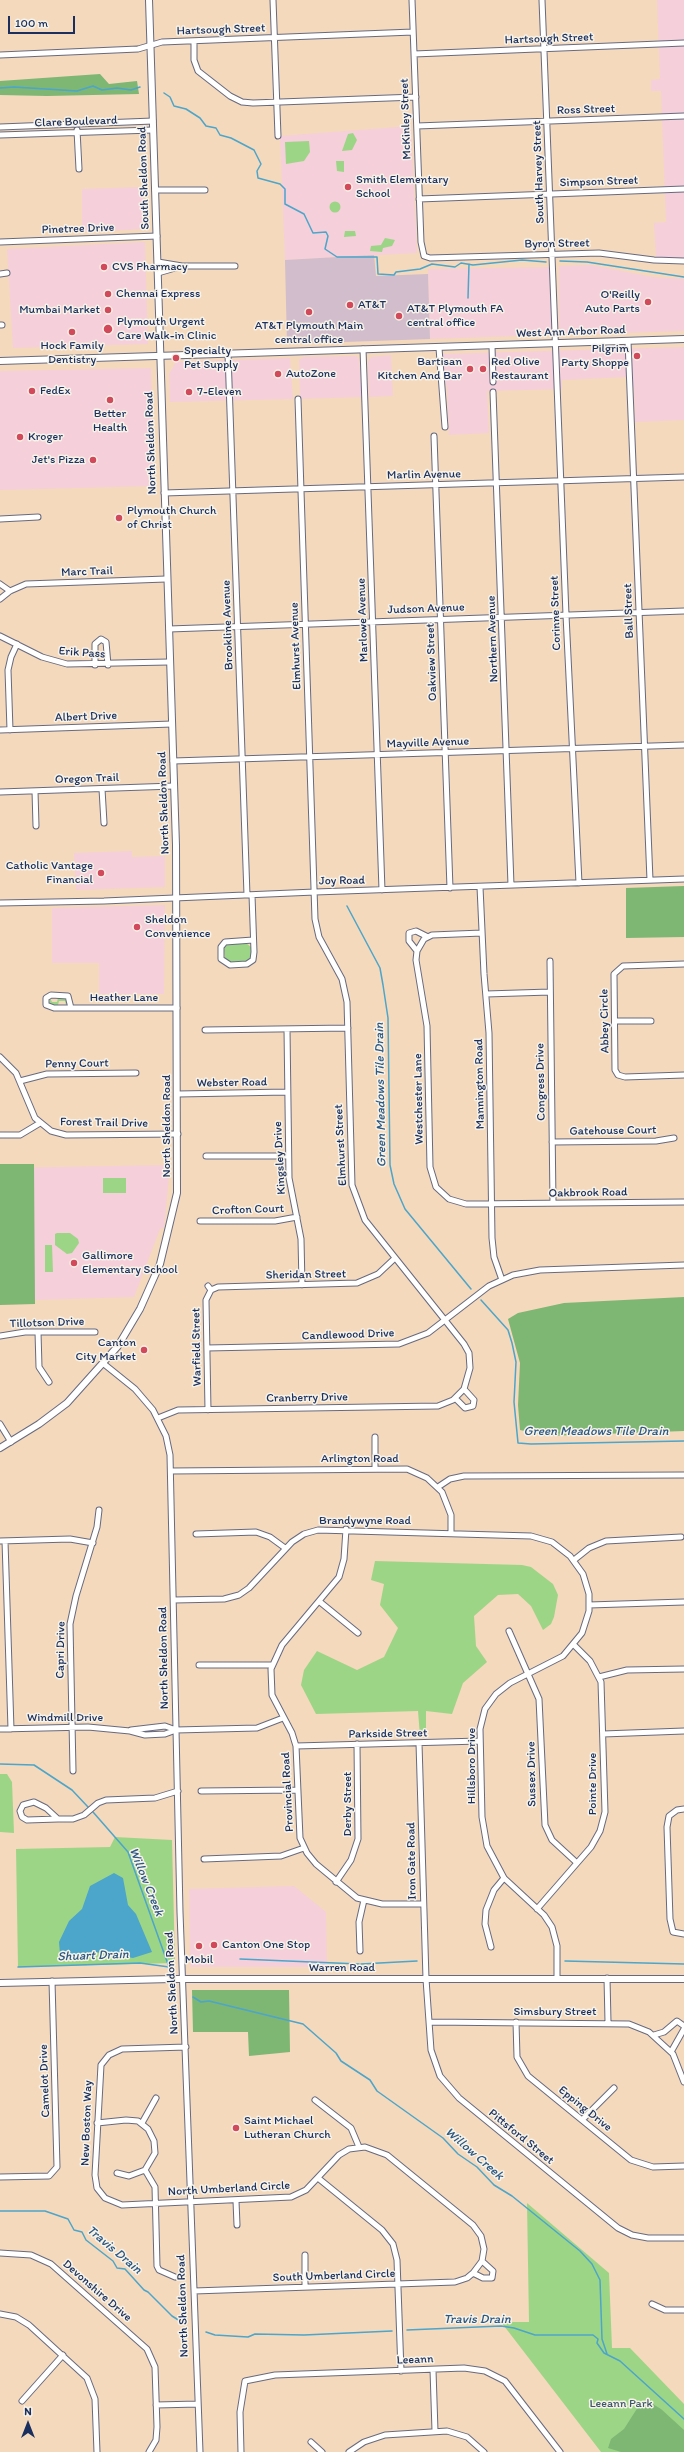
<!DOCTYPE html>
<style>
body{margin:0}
#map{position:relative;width:684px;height:2452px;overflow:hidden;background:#f4d9bc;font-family:Itim,sans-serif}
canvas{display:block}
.north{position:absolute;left:8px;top:2404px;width:40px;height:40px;-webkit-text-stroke:3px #f7f3e8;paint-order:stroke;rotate:0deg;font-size:11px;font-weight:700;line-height:16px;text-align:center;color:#1b2f5e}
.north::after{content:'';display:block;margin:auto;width:14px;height:18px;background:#1b2f5e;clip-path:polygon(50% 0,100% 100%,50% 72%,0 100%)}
.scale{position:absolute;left:8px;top:16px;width:67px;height:18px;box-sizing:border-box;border:2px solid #1b2f5e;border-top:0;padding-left:5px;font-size:12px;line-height:14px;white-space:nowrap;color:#1b2f5e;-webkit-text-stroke:3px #f7f3e8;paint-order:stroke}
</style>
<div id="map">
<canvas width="684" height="2452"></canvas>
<div class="north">N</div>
<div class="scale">100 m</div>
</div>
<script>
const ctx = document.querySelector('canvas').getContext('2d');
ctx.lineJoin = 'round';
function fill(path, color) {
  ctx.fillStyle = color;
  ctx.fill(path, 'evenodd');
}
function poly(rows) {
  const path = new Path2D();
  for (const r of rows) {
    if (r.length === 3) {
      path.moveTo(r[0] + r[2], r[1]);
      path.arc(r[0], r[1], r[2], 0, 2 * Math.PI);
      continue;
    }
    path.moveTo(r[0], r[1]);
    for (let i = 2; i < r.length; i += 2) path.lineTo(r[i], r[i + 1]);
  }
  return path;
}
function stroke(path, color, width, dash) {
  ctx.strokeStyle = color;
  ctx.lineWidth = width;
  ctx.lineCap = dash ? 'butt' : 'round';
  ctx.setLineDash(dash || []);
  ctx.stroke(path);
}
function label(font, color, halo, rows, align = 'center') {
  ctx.font = font + ' Itim,sans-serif';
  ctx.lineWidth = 3;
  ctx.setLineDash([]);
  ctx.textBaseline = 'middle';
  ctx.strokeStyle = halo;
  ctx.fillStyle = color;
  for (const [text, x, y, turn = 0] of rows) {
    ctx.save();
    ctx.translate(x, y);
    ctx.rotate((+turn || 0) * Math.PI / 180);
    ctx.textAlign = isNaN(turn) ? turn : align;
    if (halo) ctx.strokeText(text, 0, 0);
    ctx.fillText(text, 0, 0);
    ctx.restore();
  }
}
const built = poly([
 [657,0,684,0,684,258,656,257,654,223,666,222,661,91,651,91,651,80,660,79],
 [411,126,417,253,285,260,280,136],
 [143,187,145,229,82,232,82,189],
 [145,242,148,344,13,348,7,249],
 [591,265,653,277,684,279,684,331,563,335,559,329,559,266],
 [550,267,553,329,548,335,430,339,428,269],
 [684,347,684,420,635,422,634,387,627,387,627,377,562,380,562,389,487,391,489,433,449,435,447,387,443,375,443,354],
 [391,355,393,396,369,397,368,362,371,357],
 [356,356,359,359,362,397,300,399,299,360,303,357],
 [290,358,293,399,170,402,169,374,176,362],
 [151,368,154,486,0,490,0,371],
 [132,851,132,857,165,856,165,887,76,890,74,853],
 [165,905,164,994,99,994,99,963,52,963,52,908],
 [170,1165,164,1228,160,1229,134,1297,0,1301,0,1168],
 [294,1886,326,1912,327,1967,190,1967,189,1889]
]);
const industrial = poly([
 [374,255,376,276,428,274,430,339,287,344,285,260]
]);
const green = poly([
 [353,133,357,140,352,150,342,151,348,134],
 [309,141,310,152,304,161,286,164,285,142],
 [336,161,344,161,344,172,337,171],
 [335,207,5.5],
 [345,231,355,231,356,236,344,237],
 [385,238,395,240,392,246,383,248,382,252,370,251,371,246,381,245],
 [246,943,251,947,251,959,246,961,228,962,225,958,224,949,227,944],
 [50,998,52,1002,57,1002,58,998,66,998,68,1002,66,1005,65,1001,59,1001,58,1005,53,1005,49,1004],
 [103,1178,126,1178,126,1193,103,1193],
 [57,1233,70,1233,78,1239,79,1243,72,1253,67,1254,55,1245,55,1234],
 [45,1245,52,1245,53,1272,45,1272],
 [375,1561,522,1565,531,1567,553,1584,558,1595,554,1617,551,1624,543,1630,531,1606,518,1594,498,1595,474,1616,476,1646,487,1662,463,1683,452,1714,426,1711,426,1736,420,1736,418,1711,316,1714,301,1685,304,1670,317,1651,357,1670,384,1657,398,1628,380,1605,384,1584,371,1580],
 [0,1774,7,1774,12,1782,14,1833,0,1832],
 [115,1837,172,1840,175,1963,18,1967,16,1849,110,1847],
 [527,2203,609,2273,612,2348,630,2348,684,2404,684,2452,601,2452,501,2322,529,2322]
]);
const forest = poly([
 [100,74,109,84,137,81,139,94,47,96,0,95,0,81],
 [684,886,684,937,626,938,626,888],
 [0,1164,34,1164,35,1304,0,1305],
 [684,1297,684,1431,548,1436,520,1430,518,1405,520,1363,508,1319,518,1313,564,1303],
 [192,1990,289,1990,290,2052,249,2056,248,2032,193,2032],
 [644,2402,651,2403,661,2409,684,2430,684,2452,621,2452,608,2448,611,2439,624,2429,638,2407]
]);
const water = poly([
 [114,1873,123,1878,128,1905,136,1914,152,1952,133,1958,95,1952,78,1957,60,1954,59,1942,69,1921,82,1909,90,1886]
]);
const stream = poly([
 [0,88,14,87,77,91,93,86,102,90,117,88,131,90,140,87],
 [164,93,170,97,174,106,186,109,200,118,206,126,216,128,220,135,231,138,254,150,261,164,257,171,258,178,280,184,285,189,285,204,304,214,313,233,326,232,328,236,325,249,337,257,377,257,378,274,394,275,396,272,420,269,432,264,455,267,461,263,473,265,522,260,546,262],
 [560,261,587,262,684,277],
 [468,298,469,264],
 [347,906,380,968,383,985,388,1018,390,1165,394,1184,405,1209,471,1289],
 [481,1300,508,1330,512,1343,516,1362,514,1402,518,1443,531,1444,684,1441],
 [0,1764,34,1765,72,1790,88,1807],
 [93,1812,128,1852,169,1967],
 [240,1959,359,1964],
 [565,1961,684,1964],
 [361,1964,417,1961],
 [18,1967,140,1963,169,1967],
 [193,1997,201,2002,209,2001,303,2024,336,2053,341,2061,370,2080,377,2091,443,2138,458,2154,477,2167,494,2185,512,2196,580,2251,592,2264,600,2280,602,2339,607,2354],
 [0,2211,45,2211,68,2219,74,2230,82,2232,86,2240,113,2261,117,2268,125,2269,144,2290,148,2292,172,2316,180,2321,185,2321],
 [407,2330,501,2326,514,2328,535,2335,593,2335,598,2339,597,2343,604,2353,620,2361,684,2419],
 [206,2332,215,2335,248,2337,255,2334,304,2335,392,2331]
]);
const minor = poly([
 [273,0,278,136],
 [412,0,421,242,424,256,430,258,599,253,654,260,684,261],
 [542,0,566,615,579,883],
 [194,41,194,60,198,71,230,96,242,102,253,103,416,97],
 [414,54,684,43],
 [0,55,138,49,162,42,413,32],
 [417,126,684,116],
 [0,127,153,121],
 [77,130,79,169],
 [0,135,153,130],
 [155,190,205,190],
 [419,199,684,189],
 [0,242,157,236],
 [158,262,182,266,235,266],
 [158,273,182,266],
 [0,274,7,273],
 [0,325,2,325],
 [628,341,650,880],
 [492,346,493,382],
 [439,348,445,427],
 [363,349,382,890],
 [228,354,247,895],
 [493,392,511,885],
 [434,436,450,888],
 [164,493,684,477],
 [0,519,38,517],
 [0,584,10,591],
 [0,599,10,591,26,584,166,579],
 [169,629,684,611],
 [0,636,42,657,67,664,169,662],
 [95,665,95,644,101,639,106,642,108,665],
 [0,730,172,724],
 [10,730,8,670,11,657,17,644],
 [173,761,684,745],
 [102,789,104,823],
 [35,791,36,826],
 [0,792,174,786],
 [480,887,484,974,489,1033,492,1238,494,1257,502,1280],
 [252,895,254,952,253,960,247,964,230,965,221,959,221,947,225,942,253,940],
 [0,903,104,901,315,892,684,879],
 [482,933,432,935,424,939,417,951,416,960,427,1026,430,1167,436,1187,449,1199,466,1204,684,1202],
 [417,951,409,941,409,933,416,931,428,937],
 [550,961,553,1203],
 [684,964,623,966,614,974,615,1070,618,1075,625,1077,684,1075],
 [486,994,550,992],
 [71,1008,68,996,51,995,46,998,46,1005,54,1008,177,1008],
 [615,1021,651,1021],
 [287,1029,289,1178,301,1239,302,1285],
 [205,1030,348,1028],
 [0,1057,16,1073,35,1118,51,1131,66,1135,178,1134],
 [20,1081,47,1074,136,1073],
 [178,1094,287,1092],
 [0,1135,20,1135,40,1123],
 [552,1142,656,1141,674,1138],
 [206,1156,288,1156],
 [200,1221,275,1221,297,1217],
 [211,1290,218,1287,357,1283,378,1274,394,1259],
 [38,1332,39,1367,49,1382],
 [0,1336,25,1332,95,1332],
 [207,1348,399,1344,428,1333,489,1286,513,1275,540,1270,684,1265],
 [104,1364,135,1389,153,1410,166,1436,170,1455,180,1912,200,2452],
 [455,1398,465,1408,473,1406,474,1400,464,1389],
 [208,1410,206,1300,211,1290,208,1286],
 [158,1418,178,1410,438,1406,453,1400,464,1389,470,1368,469,1353,464,1344,365,1220,352,1185,347,1002,342,979,319,937,315,919,298,399],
 [0,1424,11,1442],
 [375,1469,375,1437],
 [171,1471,407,1469,427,1478,442,1492,451,1515,451,1533],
 [438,1487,450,1479,464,1476,684,1475],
 [346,1529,344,1559,339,1577,282,1645,271,1669,272,1695,292,1733,296,1746,300,1838,307,1853,316,1864,357,1898,382,1904,423,1904],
 [196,1534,256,1532,270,1537,285,1548],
 [0,1541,70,1539,93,1543],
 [5,1541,11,1729],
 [574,1560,589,1548,606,1541,681,1537],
 [174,1600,224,1599,239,1595,249,1588,292,1542,304,1534,318,1530,531,1536,552,1542,570,1556,583,1574,589,1594,589,1611,582,1633,563,1656,510,1683,496,1694,485,1709,480,1729,482,1817,487,1846,504,1878,544,1915,552,1927,557,1946,557,1978],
 [320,1602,358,1633],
 [589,1605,684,1602],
 [509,1631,539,1699,545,1825,552,1840,577,1863],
 [199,1665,272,1665],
 [599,1677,627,1670,684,1669],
 [0,1729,88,1727,130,1731,145,1735,165,1734,176,1730,257,1728,283,1718],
 [131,1730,165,1726,176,1730],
 [603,1734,684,1731],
 [419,1743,426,1979,431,2050,440,2076,459,2098,618,2228,632,2235,648,2238,684,2238],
 [296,1746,480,1741],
 [73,1771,70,1624,76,1596,97,1527,99,1510],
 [201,1791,297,1790],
 [684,1809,677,1810,669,1816,667,1827,670,1919,673,1932,684,1934],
 [58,1819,27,1820,22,1817,20,1811,23,1805,34,1802,46,1808,58,1819,73,1819,84,1815,98,1803,106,1800,155,1798,178,1791],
 [204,1859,281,1856,304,1848],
 [336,1882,351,1860,358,1839,357,1744],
 [537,1909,591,1847,600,1831,605,1812,601,1682,590,1661,574,1645],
 [491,1947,485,1924,486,1910,494,1890,504,1878],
 [360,1951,359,1922,364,1900],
 [607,1978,608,2022],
 [430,2022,629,2024,649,2032,673,2054,684,2082],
 [516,2022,517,2057,528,2076,631,2160,653,2167,684,2166],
 [654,2035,664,2032,677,2021,684,2026],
 [186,2047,122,2049,109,2055,101,2065,95,2175,97,2188,105,2198,122,2205,291,2197,306,2190,339,2155,349,2149,365,2147,387,2155,473,2225,481,2236,484,2249,482,2261,473,2273,483,2278,492,2278,493,2271,482,2261],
 [671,2052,684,2029],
 [315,2100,351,2128,359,2147],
 [582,2120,614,2088],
 [97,2123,126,2120,138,2121,148,2129,154,2141,155,2153,145,2170,129,2176,117,2173],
 [142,2123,156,2098],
 [145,2170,155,2187,157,2266,159,2270,175,2277],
 [0,2177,49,2176,57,2167,52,1981],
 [318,2178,382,2230,393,2244,397,2260,401,2371],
 [236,2201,237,2225],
 [0,2253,31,2255,51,2264,147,2349,155,2367,157,2427,156,2440,149,2452],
 [305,2255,305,2287],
 [194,2291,455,2282,467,2278,473,2273],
 [652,2304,665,2310,684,2310],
 [0,2314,16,2317,29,2325,87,2378,95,2399,97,2452],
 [433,2370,435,2431],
 [22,2401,63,2355],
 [156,2405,198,2404],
 [311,2442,322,2452],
 [241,2452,240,2412,245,2381,275,2375,464,2368,485,2371,505,2381,560,2452],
 [349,2452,364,2442,385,2435,447,2431,467,2437,484,2452]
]);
const major = poly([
 [0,361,684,339],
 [0,1448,39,1424,67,1403,118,1346,140,1309,160,1264,177,1193,176,845,149,0],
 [0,1983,172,1979,684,1979]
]);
const markers = [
 [348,187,4,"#d1495b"],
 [104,267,4,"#d1495b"],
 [108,294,4,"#d1495b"],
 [648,302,4,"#d1495b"],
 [350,305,4,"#d1495b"],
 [108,310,4,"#d1495b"],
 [309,312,4,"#d1495b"],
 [399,316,4,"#d1495b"],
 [108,329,5,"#d1495b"],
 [72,332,4,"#d1495b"],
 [637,356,4,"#d1495b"],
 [176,358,4,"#d1495b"],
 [470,369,4,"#d1495b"],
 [483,369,4,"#d1495b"],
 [278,374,4,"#d1495b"],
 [32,391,4,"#d1495b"],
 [189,392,4,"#d1495b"],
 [110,400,4,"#d1495b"],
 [20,437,4,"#d1495b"],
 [93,460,4,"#d1495b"],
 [119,518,4,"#d1495b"],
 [101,873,4,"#d1495b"],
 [137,927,4,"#d1495b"],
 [74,1263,4,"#d1495b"],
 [144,1350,4,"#d1495b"],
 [214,1945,4,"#d1495b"],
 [199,1946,4,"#d1495b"],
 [236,2128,4,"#d1495b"]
];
const streetNames = [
 ["Hartsough Street",221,30,-2],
 ["Hartsough Street",549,39,-2],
 ["Ross Street",586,110,-2],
 ["McKinley Street",406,119,-92],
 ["Clare Boulevard",76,122,-2],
 ["South Harvey Street",539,172,-92],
 ["South Sheldon Road",144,178,-92],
 ["Simpson Street",599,182,-2],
 ["Pinetree Drive",78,229,-2],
 ["Byron Street",557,244,-1],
 ["West Ann Arbor Road",571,332,-2],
 ["North Sheldon Road",151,443,-92],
 ["Marlin Avenue",424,475,-1],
 ["Marc Trail",87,572,-2],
 ["Judson Avenue",426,609,-2],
 ["Ball Street",629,611,-92],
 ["Corinne Street",556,613,-92],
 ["Marlowe Avenue",363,620,-92],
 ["Brookline Avenue",228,625,-92],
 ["Northern Avenue",493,639,-92],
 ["Elmhurst Avenue",296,646,-92],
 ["Erik Pass",82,653,4],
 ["Oakview Street",432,662,-92],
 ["Albert Drive",86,717,-2],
 ["Mayville Avenue",428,743,-2],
 ["Oregon Trail",87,779,-2],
 ["North Sheldon Road",164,803,-92],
 ["Joy Road",342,881,-1],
 ["Heather Lane",124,998],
 ["Abbey Circle",605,1021,-91],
 ["Penny Court",77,1064,-1],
 ["Congress Drive",541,1082,-91],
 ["Webster Road",232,1083,-1],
 ["Mannington Road",480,1084,-91],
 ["Westchester Lane",419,1099,-91],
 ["Forest Trail Drive",104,1123,1],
 ["North Sheldon Road",167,1126,-90],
 ["Gatehouse Court",613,1131,-1],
 ["Elmhurst Street",341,1145,-93],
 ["Kingsley Drive",280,1158,-93],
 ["Oakbrook Road",588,1193,-1],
 ["Crofton Court",248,1210,-2],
 ["Sheridan Street",306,1275,-1],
 ["Tillotson Drive",47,1323,-2],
 ["Candlewood Drive",348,1335,-2],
 ["Warfield Street",197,1347,-91],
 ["Cranberry Drive",307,1398,-1],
 ["Arlington Road",360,1459],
 ["Brandywyne Road",365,1521],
 ["Capri Drive",61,1650,-89],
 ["North Sheldon Road",164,1658,-91],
 ["Windmill Drive",65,1718],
 ["Parkside Street",388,1734,-1],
 ["Hillsboro Drive",472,1766,-90],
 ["Sussex Drive",532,1774,-91],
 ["Pointe Drive",593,1784,-90],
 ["Provincial Road",288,1792,-93],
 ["Derby Street",348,1804,-90],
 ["Iron Gate Road",412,1861,-91],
 ["Warren Road",342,1968],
 ["North Sheldon Road",172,1983,-93],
 ["Simsbury Street",555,2012],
 ["Camelot Drive",45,2081,-92],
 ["Epping Drive",585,2109,39],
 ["New Boston Way",87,2123,-88],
 ["Pittsford Street",521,2137,39],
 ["North Umberland Circle",229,2189,-3],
 ["South Umberland Circle",334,2276,-2],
 ["Devonshire Drive",97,2291,41],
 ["North Sheldon Road",183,2306,-92],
 ["Leeann",415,2360,-2]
];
const poiNames = [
 ["Smith Elementary",356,180],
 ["School",356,194],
 ["CVS Pharmacy",112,267],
 ["Chennai Express",116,294],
 ["O'Reilly",640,295,"right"],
 ["Auto Parts",640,309,"right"],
 ["AT&T",358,305],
 ["AT&T Plymouth FA",407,309],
 ["central office",407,323],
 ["Mumbai Market",100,310,"right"],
 ["Plymouth Urgent",117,322],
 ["Care Walk-in Clinic",117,336],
 ["AT&T Plymouth Main",309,326,"center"],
 ["central office",309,340,"center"],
 ["Hock Family",72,346,"center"],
 ["Dentistry",72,360,"center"],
 ["Pilgrim",629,349,"right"],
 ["Party Shoppe",629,363,"right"],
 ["Specialty",184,351],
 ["Pet Supply",184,365],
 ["Bartisan",462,362,"right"],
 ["Kitchen And Bar",462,376,"right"],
 ["Red Olive",491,362],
 ["Restaurant",491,376],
 ["AutoZone",286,374],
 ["FedEx",40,391],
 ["7-Eleven",197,392],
 ["Better",110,414,"center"],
 ["Health",110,428,"center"],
 ["Kroger",28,437],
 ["Jet's Pizza",85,460,"right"],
 ["Plymouth Church",127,511],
 ["of Christ",127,525],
 ["Catholic Vantage",93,866,"right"],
 ["Financial",93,880,"right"],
 ["Sheldon",145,920],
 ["Convenience",145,934],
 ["Gallimore",82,1256],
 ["Elementary School",82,1270],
 ["Canton",136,1343,"right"],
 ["City Market",136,1357,"right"],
 ["Canton One Stop",222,1945],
 ["Mobil",199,1960,"center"],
 ["Saint Michael",244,2121],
 ["Lutheran Church",244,2135]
];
const parkNames = [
 ["Leeann Park",621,2404]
];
const waterNames = [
 ["Green Meadows Tile Drain",381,1095,-91],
 ["Green Meadows Tile Drain",596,1432],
 ["Willow Creek",146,1882,68],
 ["Shuart Drain",93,1956,-2],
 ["Willow Creek",474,2154,41],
 ["Travis Drain",114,2250,40],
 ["Travis Drain",477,2320]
];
fill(built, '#f5cfd9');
fill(industrial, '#d1bdcb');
fill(green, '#9dd587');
fill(forest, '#7eb674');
fill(water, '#4ca5ca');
stroke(stream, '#4ca5ca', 1.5);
stroke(minor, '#676a7f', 7);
stroke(major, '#676a7f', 8);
stroke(minor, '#fff', 5);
stroke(major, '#fff', 6);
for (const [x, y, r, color] of markers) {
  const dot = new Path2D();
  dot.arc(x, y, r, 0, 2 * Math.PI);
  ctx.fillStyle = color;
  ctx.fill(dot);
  stroke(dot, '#f7f3e8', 1.5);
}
label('12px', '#1b2f5e', '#f7f3e8', streetNames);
label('12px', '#1b2f5e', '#f7f3e8', poiNames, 'left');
label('12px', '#3c5868', '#f7f3e8', parkNames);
label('italic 13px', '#2c5884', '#f7f3e8', waterNames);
</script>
